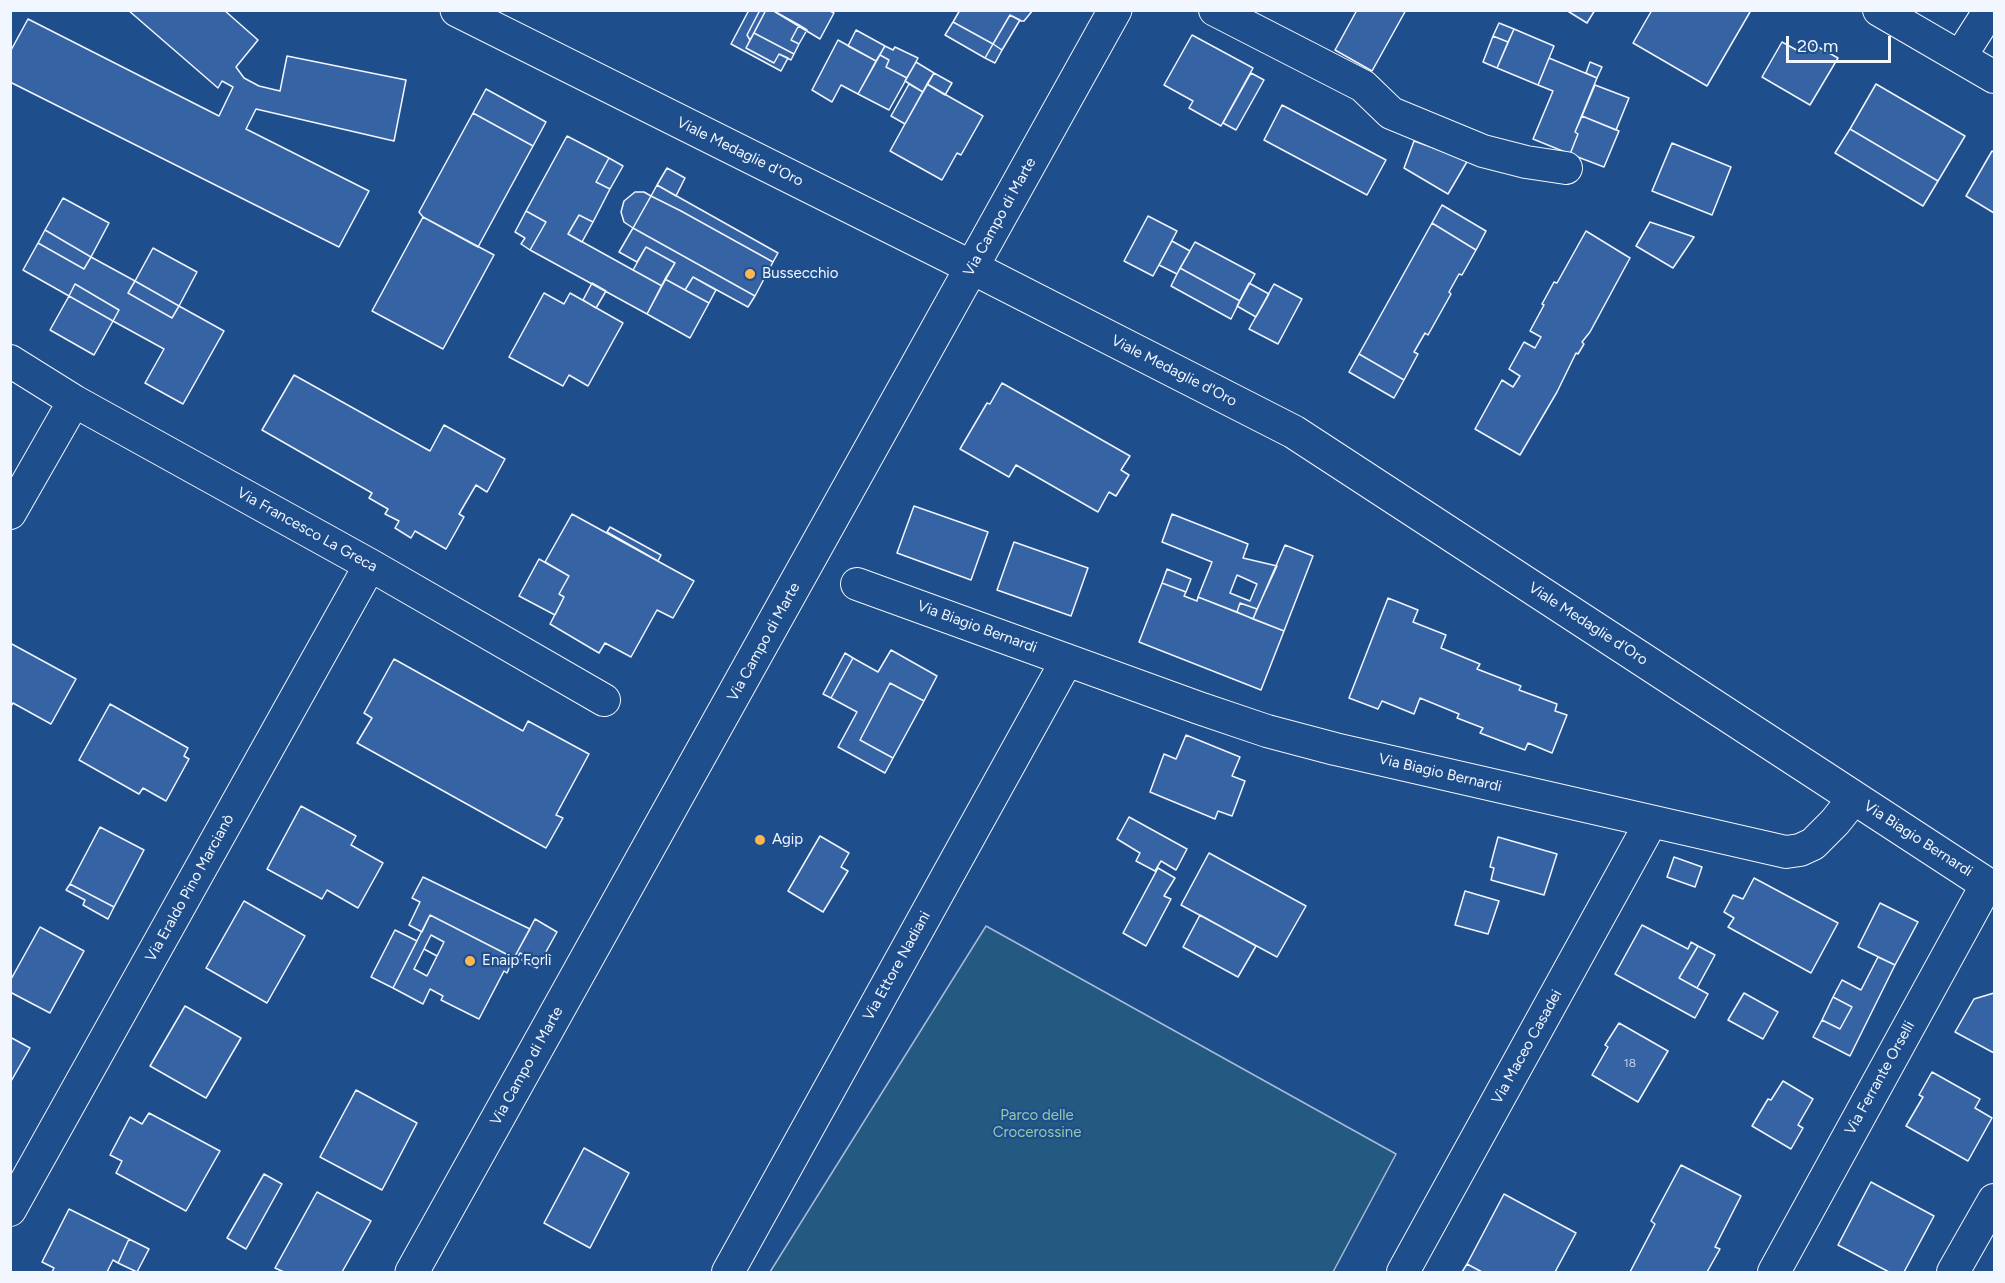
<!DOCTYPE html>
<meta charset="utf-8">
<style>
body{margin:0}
#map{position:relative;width:2005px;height:1283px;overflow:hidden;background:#1f4e8c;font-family:Figtree,sans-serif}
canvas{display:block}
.frame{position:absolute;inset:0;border:12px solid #f2f6ff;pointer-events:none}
.scale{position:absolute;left:1786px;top:36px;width:105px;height:27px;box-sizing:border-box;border:3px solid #f2f6ff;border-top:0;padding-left:8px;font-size:18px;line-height:21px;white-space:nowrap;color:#f2f6ff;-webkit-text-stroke:4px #1f4e8c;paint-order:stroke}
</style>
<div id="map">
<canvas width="2005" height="1283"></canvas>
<div class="frame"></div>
<div class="scale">20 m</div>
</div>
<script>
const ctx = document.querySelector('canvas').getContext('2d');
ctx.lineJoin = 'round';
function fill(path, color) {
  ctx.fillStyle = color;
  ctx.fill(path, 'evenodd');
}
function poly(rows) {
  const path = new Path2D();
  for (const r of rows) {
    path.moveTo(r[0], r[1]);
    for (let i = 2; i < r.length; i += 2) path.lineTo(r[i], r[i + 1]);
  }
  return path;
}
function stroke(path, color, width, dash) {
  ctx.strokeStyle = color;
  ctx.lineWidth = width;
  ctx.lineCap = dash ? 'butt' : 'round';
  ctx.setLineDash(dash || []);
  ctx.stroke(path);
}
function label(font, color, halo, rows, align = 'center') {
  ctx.font = font + ' Figtree,sans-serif';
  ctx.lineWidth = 4.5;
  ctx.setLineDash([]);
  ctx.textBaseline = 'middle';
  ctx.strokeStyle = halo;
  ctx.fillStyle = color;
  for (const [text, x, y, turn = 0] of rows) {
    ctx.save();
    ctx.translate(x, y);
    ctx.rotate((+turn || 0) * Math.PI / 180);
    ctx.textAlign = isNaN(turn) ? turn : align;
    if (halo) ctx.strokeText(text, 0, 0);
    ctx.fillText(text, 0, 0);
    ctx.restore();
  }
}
const green = poly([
 [986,926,1396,1154,1333,1272,770,1272,986,926]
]);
const building = poly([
 [128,10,224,10,258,40,236,67,244,78,259,86,280,91,287,56,406,80,394,141,256,109,246,129,369,191,339,247,10,82,10,52,28,19,219,116,233,87,222,81,218,88,128,10],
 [749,10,760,10,747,35,750,40,746,48,774,63,779,54,788,58,781,71,731,44,749,10],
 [760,10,766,10,750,40,747,35,760,10],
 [766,10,772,10,799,25,791,40,799,44,794,54,754,33,766,10],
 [772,10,828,10,834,13,820,39,772,10],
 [960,10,1033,10,1024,21,1021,21,1010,15,993,44,953,22,960,10],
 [1357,10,1406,10,1372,71,1335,50,1357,10],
 [1566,10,1595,10,1587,23,1566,10],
 [1652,10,1747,10,1750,12,1707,86,1633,43,1652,10],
 [1010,15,1020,20,1002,50,993,44,1010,15],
 [953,22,993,44,985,58,945,35,953,22],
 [1499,23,1514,29,1508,42,1493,36,1499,23],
 [799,25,807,30,799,44,791,40,799,25],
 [1514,29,1554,46,1538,85,1497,68,1514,29],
 [856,30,885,46,876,61,848,46,856,30],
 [754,33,794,54,791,60,779,54,774,63,746,48,754,33],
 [1192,35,1253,68,1221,126,1189,108,1193,101,1164,85,1192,35],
 [1493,36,1508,42,1497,68,1483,62,1493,36],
 [838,40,876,61,858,94,841,85,832,102,812,90,838,40],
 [1782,42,1802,53,1809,42,1838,58,1810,105,1762,77,1782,42],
 [993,44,1002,50,995,63,985,58,993,44],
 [885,46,893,50,895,47,918,58,907,78,886,67,889,60,880,55,885,46],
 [880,55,889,60,886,67,907,78,889,110,858,94,880,55],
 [1549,58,1597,78,1575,132,1578,134,1570,154,1533,139,1553,91,1538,85,1549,58],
 [916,62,934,73,923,92,905,81,916,62],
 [1590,62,1602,67,1597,78,1586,73,1590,62],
 [934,73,952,83,945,95,927,84,934,73],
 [1251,73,1264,80,1236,130,1223,123,1251,73],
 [909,84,923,92,905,124,891,116,909,84],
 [927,84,983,116,961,155,957,153,942,180,890,151,927,84],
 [1876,84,1965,136,1938,181,1850,129,1876,84],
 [1595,85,1629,98,1616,130,1582,116,1595,85],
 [486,89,546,122,533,146,473,113,486,89],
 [1282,105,1386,160,1367,195,1264,140,1282,105],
 [473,113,533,146,478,247,423,217,419,212,473,113],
 [1582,116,1619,131,1604,167,1570,154,1578,134,1575,132,1582,116],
 [1850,129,1938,181,1923,206,1835,153,1850,129],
 [567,136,609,158,596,182,610,189,593,222,579,215,568,234,662,286,647,314,530,250,546,222,526,211,567,136],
 [1414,141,1468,160,1448,194,1404,168,1414,141],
 [1672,143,1731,167,1712,215,1652,191,1672,143],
 [1992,151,1994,152,1994,213,1966,196,1992,151],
 [609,158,623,166,610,189,596,182,609,158],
 [667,168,685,178,676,196,657,185,667,168],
 [657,185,778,253,773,262,681,211,651,196,657,185],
 [635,192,644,192,651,196,633,228,624,222,621,212,624,201,635,192],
 [651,196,681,211,773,262,755,296,633,228,651,196],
 [63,198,109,223,91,257,45,230,63,198],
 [1442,205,1486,231,1476,250,1432,223,1442,205],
 [526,211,546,222,530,250,521,244,525,238,515,232,526,211],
 [579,215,593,222,582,242,568,234,579,215],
 [1148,216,1177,231,1153,276,1124,261,1148,216],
 [423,217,494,255,443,349,372,311,423,217],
 [1650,222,1694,237,1673,268,1636,246,1650,222],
 [1432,223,1476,250,1462,275,1459,274,1449,292,1451,294,1428,335,1425,333,1414,352,1418,354,1404,380,1359,354,1432,223],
 [633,228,755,296,748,307,693,277,685,290,665,279,675,263,646,247,637,262,619,252,633,228],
 [45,230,91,257,84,269,38,243,45,230],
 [1586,231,1630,258,1590,332,1582,342,1584,344,1578,354,1576,353,1557,392,1520,455,1475,429,1502,380,1513,387,1520,376,1509,369,1524,342,1535,348,1541,337,1530,331,1544,305,1542,304,1554,282,1557,283,1586,231],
 [1172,241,1190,251,1177,274,1159,265,1172,241],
 [1195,242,1255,274,1240,301,1180,268,1195,242],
 [38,243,84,269,91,257,135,281,128,293,172,318,179,306,224,331,183,404,145,383,164,349,113,321,119,310,75,284,69,296,23,270,38,243],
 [646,247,675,263,662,286,633,270,646,247],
 [153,248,197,272,179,306,135,281,153,248],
 [1180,268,1240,301,1231,319,1171,286,1180,268],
 [693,277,716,290,709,303,685,290,693,277],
 [665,279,709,303,690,338,647,314,665,279],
 [135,281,179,306,172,318,128,293,135,281],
 [592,283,606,291,596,308,583,300,592,283],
 [1249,283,1269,294,1256,317,1237,306,1249,283],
 [75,284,119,310,113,321,69,296,75,284],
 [1274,284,1302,299,1278,344,1249,329,1274,284],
 [544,293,564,304,570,293,623,323,588,386,569,375,563,386,509,357,544,293],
 [69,296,113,321,94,355,50,330,69,296],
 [1359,354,1404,380,1394,398,1349,372,1359,354],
 [294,375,430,451,444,425,505,459,487,492,476,485,459,514,464,517,446,549,415,531,411,538,395,528,399,521,385,514,388,509,369,498,372,493,262,430,294,375],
 [1002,383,1130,456,1121,470,1129,475,1116,496,1109,492,1098,512,1016,465,1009,477,960,449,987,403,990,404,1002,383],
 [914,506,988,532,971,580,897,553,914,506],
 [572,514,694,581,673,618,657,610,631,657,605,643,599,653,550,624,564,597,559,594,569,576,545,562,572,514],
 [1172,514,1248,544,1243,558,1277,566,1257,609,1240,603,1237,612,1198,597,1212,562,1162,542,1172,514],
 [1237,575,1257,584,1250,601,1230,593,1237,575],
 [610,527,661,555,658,561,607,532,610,527],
 [1014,542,1088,568,1071,616,997,590,1014,542],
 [1285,545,1313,556,1284,631,1253,619,1285,545],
 [539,559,569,576,559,594,564,597,555,615,519,596,539,559],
 [1167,569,1191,579,1186,592,1162,583,1167,569],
 [1162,583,1186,592,1184,596,1197,601,1198,597,1284,631,1261,690,1139,642,1162,583],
 [1388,598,1418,610,1413,622,1446,635,1441,648,1480,664,1477,669,1521,686,1519,690,1557,704,1555,711,1567,715,1552,753,1528,743,1525,750,1480,733,1483,728,1457,718,1459,714,1420,698,1414,714,1382,701,1378,709,1349,698,1388,598],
 [1240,603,1257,609,1253,619,1237,612,1240,603],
 [10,643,76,679,51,724,13,703,10,708,10,643],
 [891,650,937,676,924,701,890,683,860,740,893,758,885,773,838,747,857,712,831,698,853,658,878,672,891,650],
 [845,653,853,658,831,698,823,694,845,653],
 [394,659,523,731,528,721,589,754,556,815,563,818,546,848,357,743,372,718,364,713,394,659],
 [890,683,924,701,893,758,860,740,890,683],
 [110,704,188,748,184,756,189,759,166,801,143,788,139,794,79,760,110,704],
 [1186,735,1240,757,1232,776,1245,781,1232,816,1218,811,1215,819,1150,792,1164,754,1176,759,1186,735],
 [301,806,356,836,351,845,383,863,358,908,327,890,322,899,267,869,301,806],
 [1129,817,1187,849,1176,870,1161,861,1155,871,1136,861,1140,853,1117,839,1129,817],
 [100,827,144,850,114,907,70,884,100,827],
 [820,836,849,853,841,867,848,871,823,912,788,891,820,836],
 [1498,837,1557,854,1544,895,1491,880,1494,868,1490,867,1498,837],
 [1209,853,1306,906,1277,957,1181,905,1209,853],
 [1674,857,1702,867,1695,887,1667,877,1674,857],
 [1158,868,1175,878,1164,896,1171,899,1146,946,1123,933,1158,868],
 [423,877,530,929,514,958,430,915,422,932,409,925,420,902,412,898,423,877],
 [1754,878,1838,923,1811,973,1728,927,1734,918,1724,912,1733,895,1743,899,1754,878],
 [70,884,114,907,108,919,83,905,85,900,66,890,70,884],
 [1465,891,1499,901,1488,934,1455,925,1465,891],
 [244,901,305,936,267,1003,206,968,244,901],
 [1880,903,1918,922,1895,965,1858,947,1880,903],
 [430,915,514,958,507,973,504,971,479,1019,441,1000,443,996,430,989,423,1004,393,988,430,915],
 [431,935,444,942,427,976,414,969,431,935],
 [1200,915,1256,946,1238,977,1183,947,1200,915],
 [535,919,557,932,537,968,522,960,525,955,520,953,516,960,514,958,535,919],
 [1642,925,1688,949,1691,942,1698,946,1679,978,1708,994,1695,1018,1615,974,1642,925],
 [40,927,84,951,50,1013,10,992,10,981,40,927],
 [395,930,417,941,393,988,371,977,395,930],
 [431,935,444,942,437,956,424,949,431,935],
 [431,935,444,942,427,976,414,969,431,935],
 [1698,946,1715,955,1697,988,1679,978,1698,946],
 [424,949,437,956,427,976,414,969,424,949],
 [1878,957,1895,965,1850,1056,1813,1037,1822,1020,1840,1029,1852,1007,1833,997,1842,980,1861,990,1878,957],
 [1744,993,1778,1012,1763,1039,1728,1020,1744,993],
 [1994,993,1994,1053,1955,1032,1974,999,1994,993],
 [1833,997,1852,1007,1840,1029,1822,1020,1833,997],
 [185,1006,241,1038,206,1098,150,1066,185,1006],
 [1619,1023,1668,1051,1638,1102,1592,1075,1608,1047,1605,1045,1619,1023],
 [10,1037,30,1048,10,1083,10,1037],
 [1932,1072,1980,1099,1975,1108,1992,1118,1968,1161,1906,1126,1923,1097,1919,1095,1932,1072],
 [1783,1081,1813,1099,1798,1125,1803,1128,1791,1149,1752,1126,1768,1099,1771,1100,1783,1081],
 [356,1090,417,1123,382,1190,320,1157,356,1090],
 [149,1113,220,1151,186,1211,116,1173,122,1161,110,1155,130,1117,142,1124,149,1113],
 [584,1148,629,1173,590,1248,544,1223,584,1148],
 [1681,1165,1741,1196,1715,1247,1720,1249,1707,1272,1630,1272,1655,1224,1651,1221,1681,1165],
 [264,1174,282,1184,246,1249,227,1238,264,1174],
 [1871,1182,1934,1216,1904,1272,1889,1272,1838,1245,1871,1182],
 [317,1192,371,1221,342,1272,284,1272,275,1268,317,1192],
 [1504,1194,1576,1233,1555,1272,1482,1272,1467,1264,1504,1194],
 [69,1209,129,1239,118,1263,113,1260,107,1272,52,1272,54,1268,42,1262,69,1209],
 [129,1239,149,1249,137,1272,118,1263,129,1239],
 [1467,1264,1482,1272,1462,1272,1467,1264]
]);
const minor = poly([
 [1215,10,1363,86,1391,113,1483,151,1526,162,1566,168],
 [1879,10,1994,77],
 [1960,57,1990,10],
 [10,361,74,401,370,565,604,700],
 [10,513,74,401],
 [857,584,1199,708,1267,731,1335,749,1786,852,1800,850,1813,844,1835,822,1854,798],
 [10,1210,370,565],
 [728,1272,1067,660],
 [1403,1272,1651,822],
 [1774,1272,1987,884],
 [1953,1272,1994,1200]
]);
const tertiary = poly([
 [457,10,973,268,1294,432,1994,889]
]);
const secondary = poly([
 [412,1272,1115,10]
]);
const markers = [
 [750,274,6,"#ffb74d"],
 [760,840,6,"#ffb74d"],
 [470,961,6,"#ffb74d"]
];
const numberNames = [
 ["18",1630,1063]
];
const streetNames = [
 ["Viale Medaglie d'Oro",740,152,26],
 ["Via Campo di Marte",1000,217,-61],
 ["Viale Medaglie d'Oro",1174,371,27],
 ["Via Francesco La Greca",307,530,29],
 ["Viale Medaglie d'Oro",1588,624,33],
 ["Via Biagio Bernardi",977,627,20],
 ["Via Campo di Marte",764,642,-61],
 ["Via Biagio Bernardi",1440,773,13],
 ["Via Biagio Bernardi",1918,839,33],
 ["Via Eraldo Pino Marcianò",190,888,-61],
 ["Via Ettore Nadiani",897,966,-61],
 ["Via Maceo Casadei",1527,1047,-61],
 ["Via Campo di Marte",527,1066,-61],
 ["Via Ferrante Orselli",1880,1078,-61]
];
const poiNames = [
 ["Bussecchio",762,274],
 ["Agip",772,840],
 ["Enaip Forlì",482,961]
];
const parkNames = [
 ["Parco delle",1037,1116],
 ["Crocerossine",1037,1133]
];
fill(green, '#245a82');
stroke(green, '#a8bbd7', 1.5);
fill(building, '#3563a3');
stroke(building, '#f2f6ff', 1.5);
stroke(minor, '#f2f6ff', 34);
stroke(tertiary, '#f2f6ff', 35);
stroke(secondary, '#f2f6ff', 35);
stroke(minor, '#1f4e8c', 32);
stroke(tertiary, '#1f4e8c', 33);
stroke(secondary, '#1f4e8c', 33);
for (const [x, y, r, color] of markers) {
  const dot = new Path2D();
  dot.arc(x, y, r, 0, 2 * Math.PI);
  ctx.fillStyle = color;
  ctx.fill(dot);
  stroke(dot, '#1f4e8c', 2);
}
label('12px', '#c3d1e8', null, numberNames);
label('15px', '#f2f6ff', '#1f4e8c', streetNames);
label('15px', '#f2f6ff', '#1f4e8c', poiNames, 'left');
label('15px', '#97c8a6', '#1f4e8c', parkNames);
</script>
